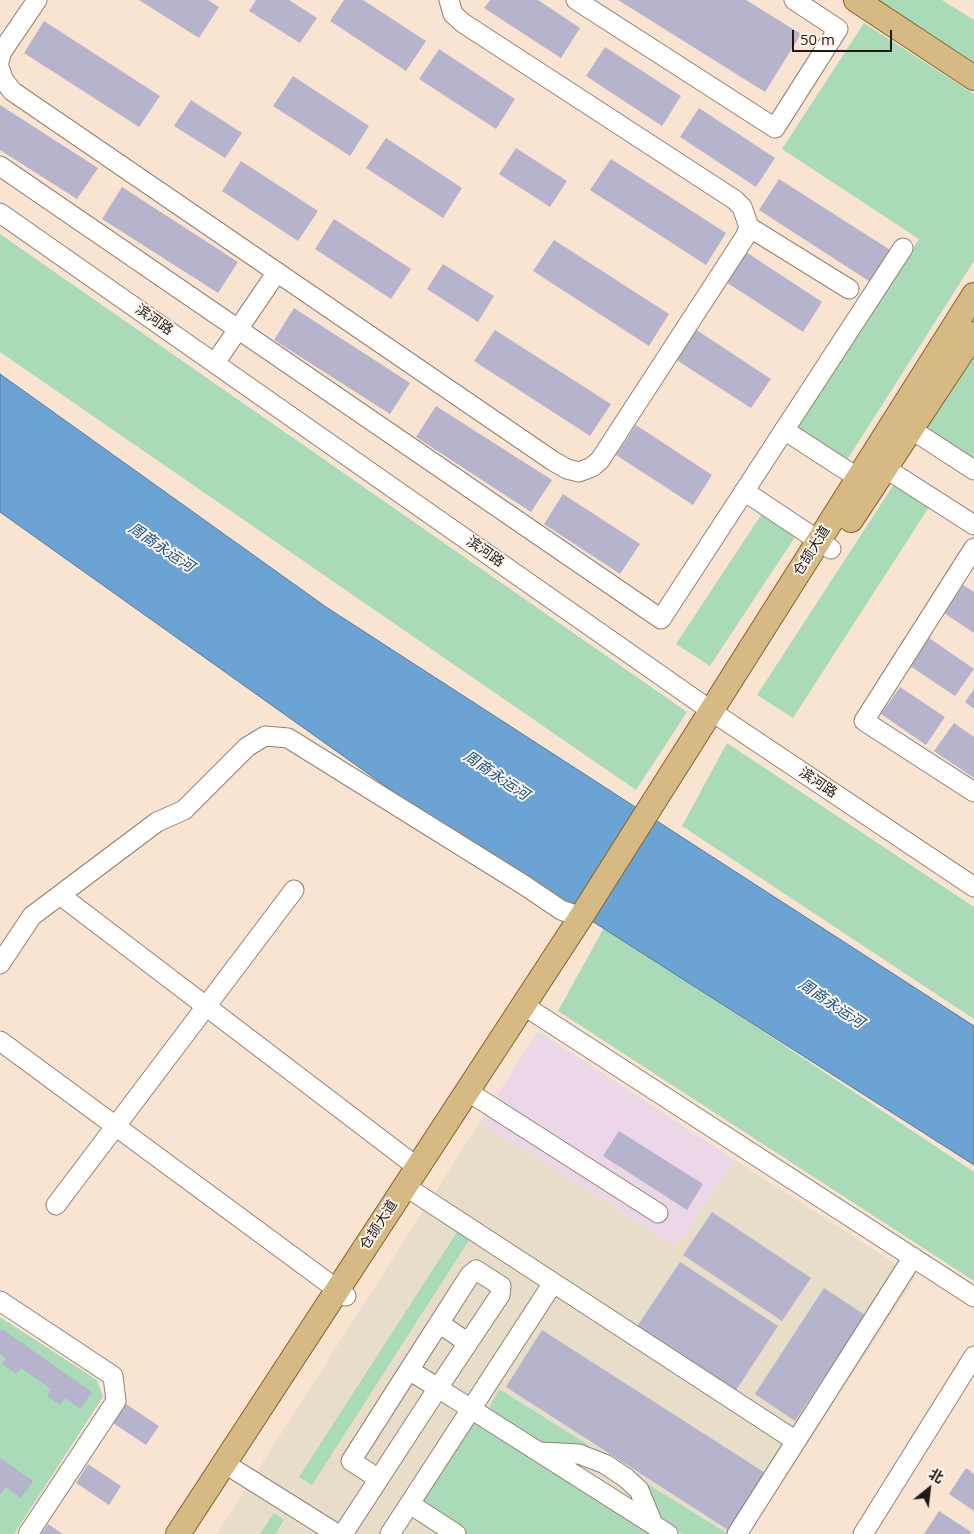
<!DOCTYPE html>
<meta charset="utf-8">
<style>
body{margin:0}
#map{position:relative;width:974px;height:1534px;overflow:hidden;background:#f9e4d2;font-family:"Open Sans","Noto Sans SC",sans-serif}
canvas{display:block}
.north{position:absolute;left:904px;top:1464px;width:50px;height:50px;-webkit-text-stroke:4px #fcf4ec;paint-order:stroke;rotate:29deg;font-size:14px;font-weight:700;line-height:20px;text-align:center;color:#201912}
.north::after{content:'';display:block;margin:auto;width:18px;height:22px;background:#201912;clip-path:polygon(50% 0,100% 100%,50% 72%,0 100%)}
.scale{position:absolute;left:792px;top:30px;width:100px;height:22px;box-sizing:border-box;border:2px solid #201912;border-top:0;padding-left:6px;font-size:15px;line-height:18px;white-space:nowrap;color:#201912;-webkit-text-stroke:4px #fcf4ec;paint-order:stroke}
</style>
<div id="map">
<canvas width="974" height="1534"></canvas>
<div class="north">北</div>
<div class="scale">50 m</div>
</div>
<script>
const ctx = document.querySelector('canvas').getContext('2d');
ctx.lineJoin = 'round';
function fill(path, color) {
  ctx.fillStyle = color;
  ctx.fill(path, 'evenodd');
}
function poly(rows) {
  const path = new Path2D();
  for (const r of rows) {
    path.moveTo(r[0], r[1]);
    for (let i = 2; i < r.length; i += 2) path.lineTo(r[i], r[i + 1]);
  }
  return path;
}
function stroke(path, color, width, dash) {
  ctx.strokeStyle = color;
  ctx.lineWidth = width;
  ctx.lineCap = dash ? 'butt' : 'round';
  ctx.setLineDash(dash || []);
  ctx.stroke(path);
}
function label(font, color, halo, rows, align = 'center') {
  ctx.font = font + ' "Open Sans","Noto Sans SC",sans-serif';
  ctx.lineWidth = 4;
  ctx.setLineDash([]);
  ctx.textBaseline = 'middle';
  ctx.strokeStyle = halo;
  ctx.fillStyle = color;
  for (const [text, x, y, turn = 0] of rows) {
    ctx.save();
    ctx.translate(x, y);
    ctx.rotate((+turn || 0) * Math.PI / 180);
    ctx.textAlign = isNaN(turn) ? turn : align;
    if (halo) ctx.strokeText(text, 0, 0);
    ctx.fillText(text, 0, 0);
    ctx.restore();
  }
}
const commercial = poly([
 [538,1031,735,1160,676,1247,480,1122]
]);
const medical = poly([
 [480,1122,676,1247,735,1160,916,1277,749,1534,217,1534]
]);
const green = poly([
 [874,0,942,0,974,20,974,64],
 [864,23,974,94,974,261,845,463,796,430,919,239,782,149],
 [0,234,687,712,636,790,0,352],
 [974,358,974,454,969,461,924,432],
 [896,481,931,504,793,718,757,695],
 [761,515,795,537,710,666,676,644],
 [727,743,974,907,974,1019,682,826],
 [605,926,974,1172,974,1281,558,1011],
 [459,1229,471,1237,312,1485,299,1477],
 [0,1317,97,1380,103,1397,14,1534,0,1534],
 [499,1389,590,1446,547,1448,488,1410],
 [473,1418,653,1534,465,1534,418,1504],
 [638,1478,728,1534,683,1534,655,1517],
 [274,1513,284,1520,275,1534,260,1534]
]);
const water = poly([
 [0,374,326,607,974,1026,974,1165,429,817,0,512,0,374]
]);
const building = poly([
 [139,0,208,0,219,7,199,38],
 [256,0,289,0,317,18,300,43,249,11],
 [344,0,363,0,426,41,406,71,330,21],
 [490,0,538,0,580,28,561,58,484,8],
 [618,0,746,0,801,34,765,92],
 [44,21,160,96,139,127,24,53],
 [605,47,681,96,662,126,586,76],
 [439,49,515,99,496,129,419,79],
 [293,76,369,126,350,156,273,106],
 [191,100,242,133,225,158,174,126],
 [0,105,98,168,77,199,0,150],
 [699,108,775,158,756,187,680,137],
 [386,138,462,188,443,218,366,168],
 [516,148,567,181,550,207,499,174],
 [611,159,726,233,706,265,590,190],
 [241,161,318,211,298,241,222,191],
 [779,179,895,253,875,285,759,210],
 [122,187,238,262,218,293,102,219],
 [334,219,411,269,391,299,315,249],
 [554,240,669,314,649,346,533,271],
 [746,252,822,302,803,332,726,282],
 [443,264,494,296,478,322,427,289],
 [294,308,410,383,390,414,274,340],
 [695,329,771,379,751,408,675,359],
 [495,330,611,404,590,436,474,361],
 [436,406,552,480,531,512,416,437],
 [636,425,712,475,693,505,616,455],
 [563,494,640,544,620,574,544,524],
 [960,583,974,592,974,633,941,611],
 [929,638,974,669,955,696,910,666],
 [900,687,945,717,926,745,881,714],
 [974,689,974,709,965,702],
 [954,723,974,737,974,778,934,751],
 [619,1131,703,1184,687,1210,603,1156],
 [712,1212,811,1278,782,1321,683,1255],
 [680,1262,778,1326,733,1395,634,1331],
 [824,1288,865,1315,795,1421,755,1394],
 [2,1329,92,1392,80,1409,65,1398,60,1405,47,1396,51,1389,21,1368,16,1374,2,1364,6,1358,0,1354,0,1332],
 [542,1330,770,1476,733,1533,506,1387],
 [126,1404,159,1426,146,1445,113,1423],
 [0,1458,33,1481,21,1498,6,1487,0,1495],
 [88,1464,121,1486,109,1505,76,1483],
 [966,1468,974,1474,974,1511,949,1494],
 [939,1511,971,1532,970,1534,924,1534],
 [48,1524,63,1534,41,1534]
]);
const minor = poly([
 [576,0,775,128,838,29,794,0],
 [0,59,1,53,37,0],
 [0,69,3,79,12,91,553,461,567,469,579,472,592,467,600,460,745,237,749,227,742,207,735,200,463,23,453,14,449,0],
 [0,166,661,619,903,248],
 [0,213,720,717,974,887],
 [749,227,849,289],
 [215,363,277,272],
 [900,422,974,470],
 [784,430,869,485],
 [874,461,974,525],
 [744,491,831,549],
 [974,548,864,721,974,792],
 [60,895,417,1167],
 [0,964,32,916,157,822,184,810,247,747,265,736,288,738,524,885,561,910,581,917],
 [523,1005,974,1297],
 [0,1041,346,1296],
 [467,1091,658,1213],
 [405,1186,796,1441],
 [56,1205,294,890],
 [0,1301,113,1376,116,1401,28,1534],
 [439,1323,468,1343],
 [541,1452,579,1454,605,1464,626,1478,639,1490,653,1524],
 [224,1463,337,1534],
 [379,1479,351,1461,409,1370,470,1275,476,1270,501,1286,500,1295,438,1388,409,1370],
 [410,1504,456,1534],
 [343,1534,438,1388,668,1534],
 [390,1534,553,1283],
 [737,1534,913,1257],
 [863,1534,974,1356]
]);
const major = poly([
 [856,0,974,78],
 [851,520,974,334],
 [178,1534,581,917,974,295]
]);
const streetNames = [
 ["滨河路",154,320,35],
 ["仓颉大道",812,551,-58],
 ["滨河路",485,552,35],
 ["滨河路",818,783,34],
 ["仓颉大道",379,1225,-57]
];
const waterNames = [
 ["周商永运河",161,548,34],
 ["周商永运河",496,776,34],
 ["周商永运河",831,1004,34]
];
fill(commercial, '#ebd7e7');
fill(medical, '#e8ddc9');
fill(green, '#a9dbb8');
fill(water, '#6ca3d5');
stroke(water, '#557a9a', 1);
fill(building, '#b5b4cc');
stroke(minor, '#93806f', 21);
stroke(major, '#856326', 26);
stroke(minor, '#fff', 19);
stroke(major, '#d6b983', 24);
label('14px', '#201912', '#fcf4ec', streetNames);
label('italic 15px', '#165382', '#fcf4ec', waterNames);
</script>
